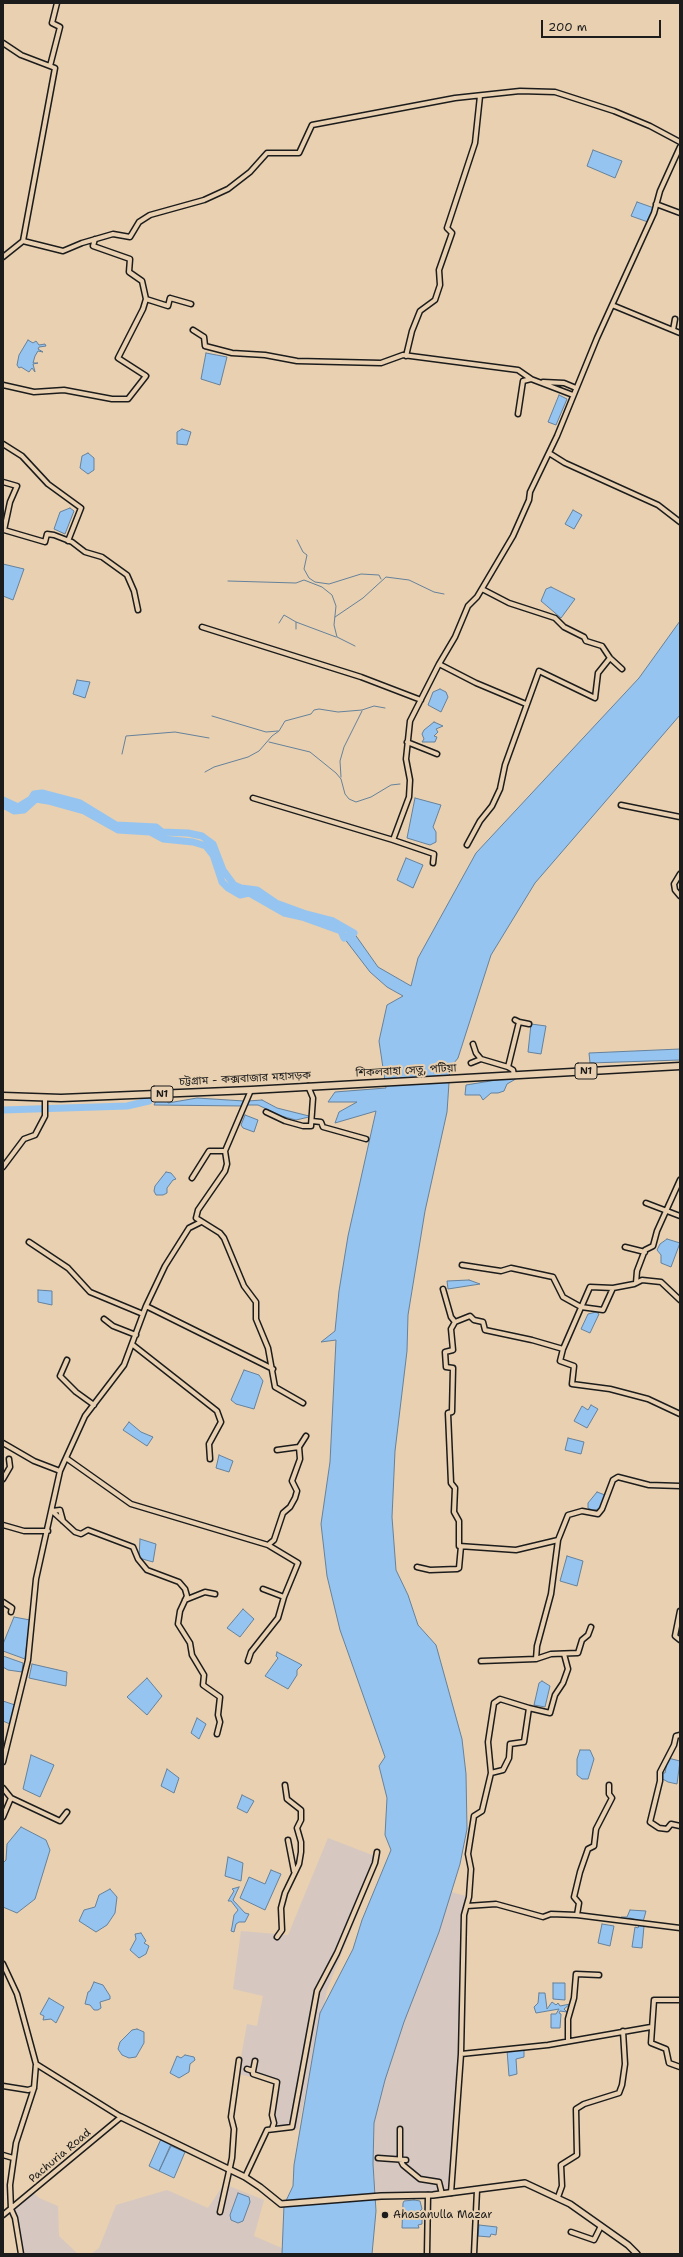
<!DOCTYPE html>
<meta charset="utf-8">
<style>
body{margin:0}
#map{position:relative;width:683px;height:2257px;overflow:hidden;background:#e8d0b0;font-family:"Shantell Sans",sans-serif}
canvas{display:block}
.frame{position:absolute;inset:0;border:4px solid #1c1c1c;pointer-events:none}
.scale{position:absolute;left:541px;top:20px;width:120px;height:18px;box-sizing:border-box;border:2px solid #1c1c1c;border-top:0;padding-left:5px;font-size:12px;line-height:14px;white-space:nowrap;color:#1c1c1c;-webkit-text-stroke:3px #e8d0b0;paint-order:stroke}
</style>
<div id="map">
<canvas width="683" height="2257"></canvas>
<div class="frame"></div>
<div class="scale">200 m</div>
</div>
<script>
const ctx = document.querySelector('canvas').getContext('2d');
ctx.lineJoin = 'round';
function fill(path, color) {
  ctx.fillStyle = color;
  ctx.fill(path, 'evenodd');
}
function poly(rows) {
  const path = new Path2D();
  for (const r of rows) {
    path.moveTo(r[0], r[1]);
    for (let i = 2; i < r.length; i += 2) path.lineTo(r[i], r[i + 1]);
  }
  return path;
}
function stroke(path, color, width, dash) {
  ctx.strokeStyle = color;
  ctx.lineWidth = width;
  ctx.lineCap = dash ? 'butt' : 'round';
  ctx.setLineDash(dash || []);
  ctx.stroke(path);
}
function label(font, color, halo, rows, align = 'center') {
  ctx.font = font + ' "Shantell Sans","Noto Sans Bengali",sans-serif';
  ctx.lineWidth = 4;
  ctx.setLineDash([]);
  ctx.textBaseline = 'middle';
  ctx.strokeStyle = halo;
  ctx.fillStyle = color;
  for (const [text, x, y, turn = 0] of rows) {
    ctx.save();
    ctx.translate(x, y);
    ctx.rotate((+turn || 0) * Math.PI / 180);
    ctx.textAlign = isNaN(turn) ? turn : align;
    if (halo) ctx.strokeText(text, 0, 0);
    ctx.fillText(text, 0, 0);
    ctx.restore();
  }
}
const built = poly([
 [328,1838,380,1858,327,1990,298,2129,269,2130,275,2082,238,2074,247,2024,257,2026,263,1996,233,1989,241,1931,288,1935],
 [451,1892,470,1897,463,1912,466,1931,462,2022,450,2192,376,2192,373,2164,374,2123,385,2080,404,2022,439,1932],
 [224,2184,264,2200,254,2236,284,2249,282,2254,91,2254,99,2248,116,2205,167,2190,208,2208],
 [34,2193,39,2198,58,2206,59,2236,78,2254,22,2254,14,2209]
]);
const water = poly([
 [593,150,622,161,615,178,587,166,593,150],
 [637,202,654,208,648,222,631,216,637,202],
 [28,340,33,343,36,341,39,345,45,344,46,346,39,347,38,349,43,352,38,351,35,356,33,363,38,363,33,364,35,372,32,368,29,372,21,367,19,368,17,365,19,355,28,340],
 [206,353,227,357,220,385,201,379,206,353],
 [559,395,567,399,556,425,548,422,559,395],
 [182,429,191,432,187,445,177,444,177,432,182,429],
 [88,453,94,458,94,470,88,474,80,468,82,456,88,453],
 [70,508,74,511,65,534,54,529,60,512,70,508],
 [573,510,582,515,574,529,565,524,573,510],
 [3,564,24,569,13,600,3,596,3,564],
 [551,587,575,599,561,618,541,601,546,589,551,587],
 [680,621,680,715,535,883,491,955,458,1058,450,1068,447,1112,425,1211,408,1315,407,1351,395,1451,392,1517,396,1570,408,1595,418,1625,436,1645,462,1739,466,1774,467,1829,460,1864,439,1932,404,2022,385,2080,374,2123,373,2164,376,2211,372,2254,282,2254,284,2205,293,2186,294,2165,320,2013,353,1949,362,1920,391,1850,385,1835,387,1798,379,1766,385,1757,340,1630,327,1576,321,1524,330,1462,336,1340,321,1342,335,1331,339,1291,348,1236,376,1111,335,1123,339,1112,357,1102,328,1102,335,1092,386,1088,379,1041,387,1005,403,996,387,987,370,972,344,938,354,933,378,967,411,986,418,958,476,853,639,678,680,621],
 [77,680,90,682,85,698,73,694,77,680],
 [440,689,446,692,448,697,441,712,428,705,433,692,440,689],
 [434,722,443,726,436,729,438,732,434,736,437,737,435,742,422,742,424,739,422,734,424,730,434,722],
 [415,798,441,805,433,827,436,832,436,842,430,845,407,838,415,798],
 [406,858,423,865,413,888,397,880,406,858],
 [531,1024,546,1026,541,1054,528,1052,531,1024],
 [680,1049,680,1060,590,1063,589,1053,680,1049],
 [521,1076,507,1084,504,1091,498,1093,491,1093,483,1100,480,1095,465,1095,466,1085,521,1076],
 [161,1097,167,1097,168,1103,197,1098,244,1101,244,1106,154,1105,156,1101,161,1097],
 [262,1100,277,1108,309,1116,309,1117,296,1120,281,1116,258,1105,247,1105,248,1101,262,1100],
 [245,1115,258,1120,254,1132,243,1128,241,1125,245,1115],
 [166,1172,171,1173,176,1179,173,1180,167,1188,167,1193,163,1195,156,1195,154,1191,155,1186,166,1172],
 [667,1239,680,1243,671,1267,661,1263,661,1255,657,1250,660,1244,667,1239],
 [469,1280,480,1284,448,1289,447,1281,469,1280],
 [38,1290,52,1291,52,1305,38,1302,38,1290],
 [596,1312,599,1314,590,1333,581,1329,588,1314,596,1312],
 [244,1370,259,1375,263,1381,254,1409,236,1404,231,1400,244,1370],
 [591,1405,598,1409,587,1428,574,1421,582,1406,588,1410,591,1405],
 [129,1422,141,1432,153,1437,147,1446,123,1430,129,1422],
 [568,1438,584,1442,581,1454,565,1450,568,1438],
 [219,1455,233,1461,229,1472,216,1468,219,1455],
 [597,1492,605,1495,600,1509,592,1510,588,1508,588,1503,597,1492],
 [140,1539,156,1544,153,1562,139,1558,140,1539],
 [567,1556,583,1561,577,1586,560,1581,567,1556],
 [243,1609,254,1619,240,1637,227,1628,243,1609],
 [14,1617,30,1620,25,1659,3,1651,3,1644,14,1617],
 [277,1652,302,1665,297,1670,297,1675,288,1689,265,1676,278,1658,276,1656,277,1652],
 [3,1656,23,1663,22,1672,8,1670,3,1667,3,1656],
 [32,1664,67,1672,66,1686,29,1678,32,1664],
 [147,1678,162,1696,147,1715,127,1697,147,1678],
 [542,1681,550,1686,545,1707,534,1705,539,1683,542,1681],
 [3,1701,15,1705,10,1724,3,1721,3,1701],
 [197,1718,206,1724,199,1739,191,1733,197,1718],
 [580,1750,590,1750,594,1759,588,1779,582,1779,577,1775,577,1759,580,1750],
 [31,1755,54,1765,40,1797,23,1789,31,1755],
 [668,1758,680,1761,677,1784,668,1782,661,1778,661,1773,665,1773,668,1758],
 [167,1769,179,1778,174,1793,161,1786,167,1769],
 [242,1795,254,1801,247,1813,237,1808,242,1795],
 [21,1827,46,1840,50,1850,35,1899,17,1913,3,1907,3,1863,6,1860,7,1844,21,1827],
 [228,1857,243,1863,241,1881,225,1876,228,1857],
 [271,1870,281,1874,265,1910,240,1898,249,1877,265,1884,271,1870],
 [239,1887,233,1900,245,1913,249,1914,245,1922,239,1922,236,1924,234,1932,231,1931,232,1927,234,1915,238,1910,231,1901,228,1901,234,1891,232,1889,239,1887],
 [110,1889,117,1897,115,1913,107,1925,96,1932,79,1921,84,1910,95,1907,99,1895,110,1889],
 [630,1910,646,1911,643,1922,630,1918,622,1919,621,1917,627,1917,630,1910],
 [602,1924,614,1926,610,1946,598,1943,602,1924],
 [639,1925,644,1926,642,1948,632,1947,635,1927,638,1928,639,1925],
 [141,1933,146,1941,144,1943,149,1946,146,1954,139,1958,130,1950,136,1939,135,1934,141,1933],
 [94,1982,103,1985,110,1996,110,1999,100,2002,101,2008,98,2010,94,2010,90,2005,85,2004,88,1992,90,1991,94,1982],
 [553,1983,565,1983,565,2000,553,1999,553,1983],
 [539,1993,545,1993,547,2009,552,2002,556,2005,558,2003,560,2006,570,2004,564,2009,567,2012,560,2011,559,2013,561,2014,560,2028,551,2028,551,2014,556,2014,559,2009,536,2013,534,2007,538,2003,539,1993],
 [49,1998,64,2007,56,2023,51,2019,43,2020,44,2016,40,2014,49,1998],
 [137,2029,144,2032,144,2043,136,2057,129,2058,122,2055,118,2049,120,2042,132,2030,137,2029],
 [524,2049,524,2057,516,2059,517,2074,509,2076,507,2050,524,2049],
 [185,2055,194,2057,195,2060,190,2064,189,2072,179,2078,170,2073,177,2056,181,2058,185,2055],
 [161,2139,171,2144,159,2171,149,2166,161,2139],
 [171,2146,185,2152,174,2178,159,2171,171,2146],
 [238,2193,249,2197,250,2202,243,2221,238,2223,231,2220,230,2215,238,2193],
 [414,2200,420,2201,422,2209,418,2213,422,2216,422,2224,418,2225,419,2228,402,2228,403,2203,404,2201,414,2200],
 [479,2225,497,2227,496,2235,491,2234,490,2237,478,2236,479,2225]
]);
const stream = poly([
 [297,540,303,552,307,555,304,569,309,578,315,582,329,584,361,574,379,575,381,579],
 [228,581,296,583,304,580,322,587,332,595,336,606,334,625,337,637,355,646],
 [335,617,363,598,386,577,409,580,434,592,444,594],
 [279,623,284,615,296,622],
 [296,629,296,622,336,637],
 [212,716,266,732,278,731],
 [269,742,310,752,336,773,341,779,345,794,349,799,356,802,371,797,391,785,400,784],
 [122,754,126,736,175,732,209,738],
 [205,772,214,767,248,757,259,751,272,736,279,731,285,721,311,714,314,710,319,709,338,712,362,710,374,706,385,708],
 [341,777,340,761,344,747,362,711]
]);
const river = poly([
 [3,800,18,807,31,799,34,794,42,793,80,803,116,825,156,827,162,832,188,833,202,836,213,844,223,870,234,885,241,888,257,890,276,903,306,914,333,921,354,933,344,938,341,931,302,917,284,913,249,893,240,895,228,888,222,882,213,855,206,846,193,842,163,839,150,832,118,830,84,811,48,801,36,799,24,810,14,811,3,805],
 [3,1110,127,1106,149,1101]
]);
const minor = poly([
 [3,43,21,55,55,68,23,241,3,257],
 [50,66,60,27,52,23,57,3],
 [656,204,680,213],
 [23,241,63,251,82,243,113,234,130,237,139,222,150,215,204,200,228,189,250,172,267,153,299,153,312,125,455,98,520,91,555,92,614,111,650,126,680,142],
 [146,299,168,306,170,298,191,304],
 [612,305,680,333],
 [193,330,204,337,205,346,232,353,265,355,297,361,381,363,403,355,518,370,531,379],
 [673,330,675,319],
 [406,356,412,331,420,311,435,300,440,285,439,270,452,233,447,228,475,143,480,96],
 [543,382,564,383,576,388],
 [3,385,34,392,64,390,112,399,128,399,146,376,118,358,143,309,146,299,142,281,129,272,130,259,93,246,95,239],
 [518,414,523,381,531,379,573,395],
 [3,444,22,456,48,484,81,508,68,541],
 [549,453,565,463,658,505,680,522],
 [3,482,17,486,10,502,4,530,45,542,47,534,54,535,72,542,85,552,102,557,127,575,134,591,138,610],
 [482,589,509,603,555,618,564,627,584,637,586,641,602,646,610,658,622,669],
 [202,627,361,677,421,700],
 [439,664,455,637,468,606,477,597,513,536,529,500,530,492,557,436,597,338,654,213,660,191,680,147],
 [407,742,437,754],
 [253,798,393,840,434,854,433,863],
 [621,805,680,817],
 [393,840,409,797,410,780,406,759,410,721,439,664,476,683,526,704],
 [467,845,480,821,492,806,500,789,505,765,539,671,595,698,598,673,610,658],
 [680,874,674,884,675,890,680,896],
 [519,1022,529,1024],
 [473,1044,476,1053,481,1059,508,1067,513,1070,514,1075],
 [471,1063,481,1059],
 [508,1067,519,1022,515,1020],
 [266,1112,285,1121,303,1126,311,1126,313,1098,308,1086],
 [312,1121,321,1122,323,1127,366,1139],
 [225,1151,251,1090],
 [3,1167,24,1139,35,1135,45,1116,45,1097],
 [192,1178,209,1151,225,1151,227,1164,225,1171,198,1210,196,1218,220,1233,224,1238,244,1286,256,1302,256,1319,268,1348,275,1387,303,1403],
 [646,1203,680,1216],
 [29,1242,68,1268,90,1292,143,1314],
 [625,1247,645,1252],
 [462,1265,501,1271,511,1268,553,1277,563,1297,581,1307,603,1310,613,1288,634,1284,642,1280,661,1282,680,1300],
 [636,1283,637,1271,645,1250,653,1246,657,1231,680,1180],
 [443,1289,451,1317,455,1322],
 [146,1306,273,1369],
 [104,1319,113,1326,136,1335],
 [133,1345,217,1411,221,1422,209,1444,210,1459],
 [563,1349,590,1287,613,1288],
 [67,1360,60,1376,76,1392,94,1405],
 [680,1414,648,1399,610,1389,572,1384,574,1366,560,1361,563,1349,532,1340,485,1330,483,1322,474,1320,470,1316,455,1322,451,1329,453,1350,445,1352,446,1367,453,1368,452,1412,448,1413,451,1483,455,1488,454,1512,459,1521,459,1546,516,1550,558,1540,568,1515,582,1511,598,1514,602,1509,613,1480,618,1477,649,1485,680,1486],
 [3,1443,34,1461,60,1471],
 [277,1450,299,1447],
 [66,1458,131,1504,268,1545,298,1563,284,1597,263,1589],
 [3,1479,10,1467,9,1459],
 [63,1521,60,1510,52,1511,63,1521,75,1532,81,1534,88,1530,133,1547,138,1559,147,1570,179,1582,185,1589,187,1596,180,1611,178,1624,190,1643,192,1655,204,1675,203,1685,220,1697,218,1715,220,1722,217,1734],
 [3,1525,24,1531,48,1531],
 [558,1540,551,1594,537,1646,536,1659,551,1654,578,1653,582,1640,588,1635,591,1627],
 [268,1545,274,1540,283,1513,290,1507,295,1498,297,1491,292,1481,300,1459,299,1447,306,1436],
 [417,1567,430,1570,457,1569,459,1568,461,1546],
 [185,1600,205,1592,215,1594],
 [3,1602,12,1608,11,1612],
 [680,1611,675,1636,680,1640],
 [248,1661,251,1652,278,1618,284,1597],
 [481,1661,536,1659],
 [529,1708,550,1713,555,1695,563,1683,568,1669,564,1654],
 [680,1735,676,1736,674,1745,660,1772,660,1781,650,1822,659,1828,667,1829,671,1824,680,1826],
 [3,1762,28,1660,36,1579,60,1471,85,1416,124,1365,146,1306,165,1266,189,1228,201,1222],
 [3,1788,11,1798,3,1817],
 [11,1798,60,1821,67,1812],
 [288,1840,294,1871],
 [467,1906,496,1904,543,1917,551,1914,577,1915,680,1928],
 [577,1915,579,1903,574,1897,580,1872,588,1849,594,1846,596,1829,612,1798,609,1794,609,1785],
 [277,1937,282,1930,281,1908,285,1893,299,1864,301,1852,301,1842,297,1828,301,1820,301,1810,287,1799,285,1785],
 [3,1964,17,1994,36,2064,34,2088,16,2143,10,2185,11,2209,15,2218,21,2254],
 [680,2000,654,2000,651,2043,666,2049,669,2063,680,2067],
 [568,2040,568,2019,574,1998,576,1974,599,1975],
 [461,2054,548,2045,651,2027],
 [247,2069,253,2071,253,2074,277,2082,272,2115,274,2123,272,2129],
 [253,2071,255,2061],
 [3,2086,28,2090,34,2088],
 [400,2129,400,2159,403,2165,420,2179,439,2182,442,2194],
 [3,2155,13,2158],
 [378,2158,406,2160],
 [245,2177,267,2130,292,2127,317,1991,337,1953,375,1863,377,1852],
 [451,2193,461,2054,464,1915,469,1897,471,1869,468,1854,474,1816,482,1811,491,1773,488,1742,494,1703,500,1699,529,1708,524,1742,510,1744,509,1758,503,1770,491,1773],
 [558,2197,562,2186,561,2165,577,2155,576,2109,584,2104,619,2093,622,2085,625,2064,623,2031],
 [220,2212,232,2158,234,2129,231,2117,239,2060],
 [3,2215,121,2117,36,2064],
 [571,2232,594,2240,601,2226],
 [427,2254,428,2195],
 [474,2254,477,2190]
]);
const major = poly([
 [121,2117,245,2177,260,2187,281,2204,381,2196,433,2195,525,2183,570,2204,628,2245,637,2254]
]);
const highway = poly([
 [3,1096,61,1098,251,1090,680,1066]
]);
const markers = [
 [385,2215,4,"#1c1c1c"]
];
const shields = [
 [586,1071,22],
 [162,1094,22]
];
const shieldNames = [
 ["N1",586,1071],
 ["N1",162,1094]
];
const streetNames = [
 ["শিকলবাহা সেতু, পটিয়া",406,1071,-3],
 ["চট্টগ্রাম - কক্সবাজার মহাসড়ক",245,1079,-3],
 ["Pachuria Road",60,2156,-40]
];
const poiNames = [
 ["Ahasanulla Mazar",393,2215]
];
fill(built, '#d6c8c0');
fill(water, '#95c4f0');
stroke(water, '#65819b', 1);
stroke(stream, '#65819b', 1);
stroke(river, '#95c4f0', 7);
stroke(minor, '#1c1c1c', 7);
stroke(major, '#1c1c1c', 8);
stroke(highway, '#1c1c1c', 9);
stroke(minor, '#e8d0b0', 4);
stroke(major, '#e8d0b0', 5);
stroke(highway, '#e8d0b0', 6);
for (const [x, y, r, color] of markers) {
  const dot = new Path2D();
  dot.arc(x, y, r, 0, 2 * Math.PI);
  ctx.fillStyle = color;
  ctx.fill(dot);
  stroke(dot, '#e8d0b0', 1.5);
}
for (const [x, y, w] of shields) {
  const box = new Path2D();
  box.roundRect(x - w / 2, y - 8, w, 16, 3);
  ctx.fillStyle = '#e8d0b0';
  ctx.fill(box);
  stroke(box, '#1c1c1c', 1);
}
label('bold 10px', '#1c1c1c', null, shieldNames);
label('11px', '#1c1c1c', '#e8d0b0', streetNames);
label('11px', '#1c1c1c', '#e8d0b0', poiNames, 'left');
</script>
